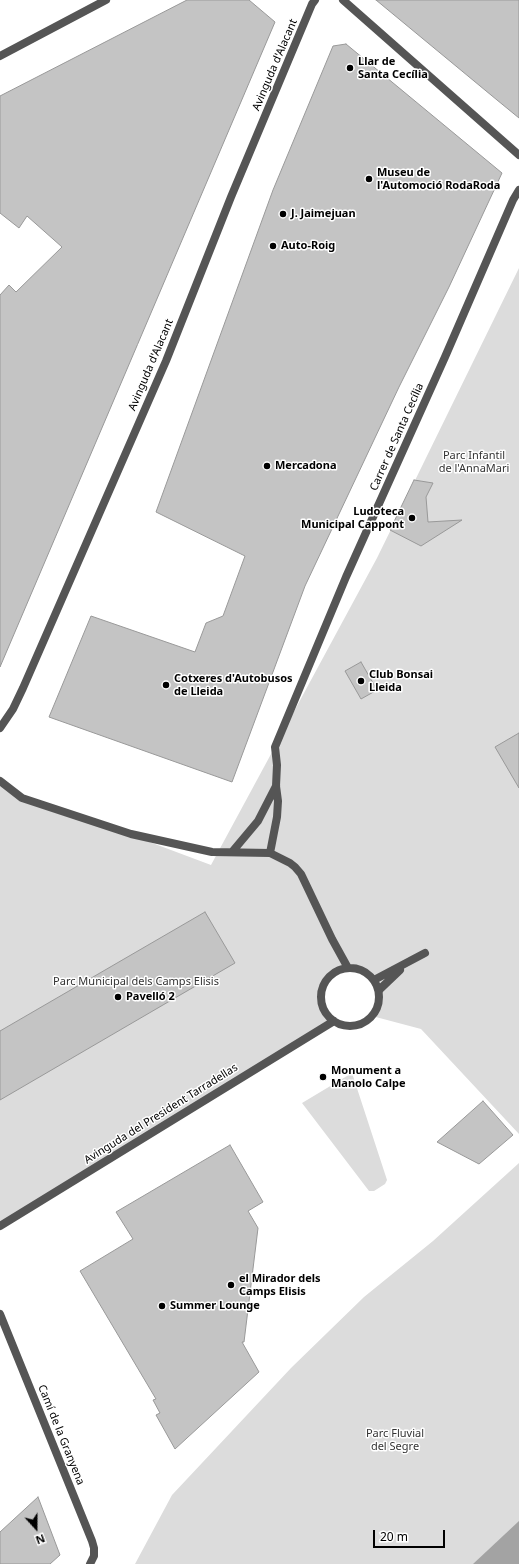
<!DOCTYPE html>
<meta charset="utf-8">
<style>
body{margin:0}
#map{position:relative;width:519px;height:1564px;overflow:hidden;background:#fff;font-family:"Noto Sans",sans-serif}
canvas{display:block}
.north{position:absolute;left:16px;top:1508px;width:40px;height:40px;-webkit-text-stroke:3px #fff;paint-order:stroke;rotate:159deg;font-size:11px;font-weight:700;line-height:16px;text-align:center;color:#000}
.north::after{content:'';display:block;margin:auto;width:14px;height:18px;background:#000;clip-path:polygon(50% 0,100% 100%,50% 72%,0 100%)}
.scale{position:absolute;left:373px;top:1530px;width:72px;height:18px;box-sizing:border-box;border:2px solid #000;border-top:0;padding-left:5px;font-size:12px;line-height:14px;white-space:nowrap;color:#000;-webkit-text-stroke:3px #fff;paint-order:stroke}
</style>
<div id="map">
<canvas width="519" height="1564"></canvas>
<div class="north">N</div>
<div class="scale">20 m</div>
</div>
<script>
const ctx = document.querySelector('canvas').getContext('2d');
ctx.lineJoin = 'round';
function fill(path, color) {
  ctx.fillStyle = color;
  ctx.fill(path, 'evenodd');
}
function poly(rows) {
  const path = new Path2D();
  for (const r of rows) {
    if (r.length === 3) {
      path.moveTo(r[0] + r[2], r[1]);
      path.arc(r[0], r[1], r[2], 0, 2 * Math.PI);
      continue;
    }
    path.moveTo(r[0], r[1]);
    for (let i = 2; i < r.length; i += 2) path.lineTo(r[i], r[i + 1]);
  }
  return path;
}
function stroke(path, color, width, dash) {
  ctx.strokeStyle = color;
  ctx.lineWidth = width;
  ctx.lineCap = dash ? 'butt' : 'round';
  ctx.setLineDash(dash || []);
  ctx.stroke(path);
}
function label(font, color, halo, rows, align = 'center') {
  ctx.font = font + ' "Noto Sans",sans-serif';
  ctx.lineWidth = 3;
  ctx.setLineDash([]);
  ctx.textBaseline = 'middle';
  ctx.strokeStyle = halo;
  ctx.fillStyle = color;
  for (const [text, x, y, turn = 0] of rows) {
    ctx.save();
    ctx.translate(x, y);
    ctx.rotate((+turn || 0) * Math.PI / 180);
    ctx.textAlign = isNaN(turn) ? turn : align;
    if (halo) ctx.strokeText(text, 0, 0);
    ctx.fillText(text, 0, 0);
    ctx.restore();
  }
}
const green = poly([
 [519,268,519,1134,421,1029,372,1016,377,1008,379,998,379,990,375,982,369,975,362,971,348,968,335,972,329,977,324,984,321,995,322,1006,327,1014,334,1021,0,1226,0,786,211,865,377,558],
 [352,1073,387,1180,385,1184,374,1191,369,1191,302,1103],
 [519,1163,519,1564,135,1564,172,1495,291,1368,364,1297,433,1241]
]);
const water = poly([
 [519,1521,519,1564,473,1564]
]);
const building = poly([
 [187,0,249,0,275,22,0,667,0,295,9,285,16,292,62,247,27,216,19,228,0,213,0,96,187,0],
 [376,0,519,0,519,118,497,100,376,0],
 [346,44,502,173,449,287,399,387,305,586,232,782,49,717,91,616,195,652,206,623,223,616,245,556,156,512,273,190,333,46,346,44],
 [414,480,433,483,426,497,428,522,462,520,421,546,390,530,414,480],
 [361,662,377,690,361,699,345,671,361,662],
 [519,733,519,788,495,747,519,733],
 [205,912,235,963,0,1100,0,1031,205,912],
 [483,1101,513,1135,479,1164,437,1142,483,1101],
 [230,1145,263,1202,248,1211,258,1228,244,1342,242,1342,259,1372,175,1449,156,1415,160,1413,153,1400,156,1399,80,1271,133,1239,116,1212,230,1145],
 [38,1497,60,1555,50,1564,0,1564,0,1532,38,1497]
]);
const service = poly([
 [374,980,425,953],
 [379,990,400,970]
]);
const minor = poly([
 [343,0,519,155],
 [0,728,13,709,23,688,166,361,231,197,312,4,315,0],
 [0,781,22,798,131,834,212,852,270,853,290,863,295,867,301,874,332,939,348,968],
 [232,852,258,821,276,786],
 [270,853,277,817,278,801,276,786,277,765,275,747,346,577,445,357,513,200,519,190],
 [350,997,29],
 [0,1226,334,1021],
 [0,1314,92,1541,94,1548,94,1556,90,1564]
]);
const tertiary = poly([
 [0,56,106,0]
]);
const markers = [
 [350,68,4,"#000"],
 [369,179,4,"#000"],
 [283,214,4,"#000"],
 [273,246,4,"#000"],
 [267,466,4,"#000"],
 [412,518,4,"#000"],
 [361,681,4,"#000"],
 [166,685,4,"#000"],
 [118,997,4,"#000"],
 [323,1077,4,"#000"],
 [231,1285,4,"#000"],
 [162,1306,4,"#000"]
];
const poiNames = [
 ["Llar de",358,62],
 ["Santa Cecília",358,75],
 ["Museu de",377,173],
 ["l'Automoció RodaRoda",377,186],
 ["J. Jaimejuan",291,214],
 ["Auto-Roig",281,246],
 ["Mercadona",275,466],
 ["Ludoteca",404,512,"right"],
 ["Municipal Cappont",404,525,"right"],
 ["Club Bonsai",369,675],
 ["Lleida",369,688],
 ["Cotxeres d'Autobusos",174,679],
 ["de Lleida",174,692],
 ["Pavelló 2",126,997],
 ["Monument a",331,1071],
 ["Manolo Calpe",331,1084],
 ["el Mirador dels",239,1279],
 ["Camps Elisis",239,1292],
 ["Summer Lounge",170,1306]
];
const streetNames = [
 ["Avinguda d'Alacant",275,65,-67],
 ["Avinguda d'Alacant",151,365,-67],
 ["Carrer de Santa Cecília",397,437,-66],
 ["Avinguda del President Tarradellas",161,1114,-32],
 ["Camí de la Granyena",61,1435,68]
];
const parkNames = [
 ["Parc Infantil",474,456],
 ["de l'AnnaMari",474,469],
 ["Parc Municipal dels Camps Elisis",136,982],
 ["Parc Fluvial",395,1434],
 ["del Segre",395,1447]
];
fill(green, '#dcdcdc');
fill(water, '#a3a3a3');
fill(building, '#c4c4c4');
stroke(building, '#999', 1);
stroke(service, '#555', 8);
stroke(minor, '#555', 8);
stroke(tertiary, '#555', 8);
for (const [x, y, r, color] of markers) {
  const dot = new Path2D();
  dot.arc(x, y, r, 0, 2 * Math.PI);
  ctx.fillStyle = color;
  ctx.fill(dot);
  stroke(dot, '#fff', 1.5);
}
label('bold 11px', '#000', '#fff', poiNames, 'left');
label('11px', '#000', '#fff', streetNames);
label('11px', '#333', '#fff', parkNames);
</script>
